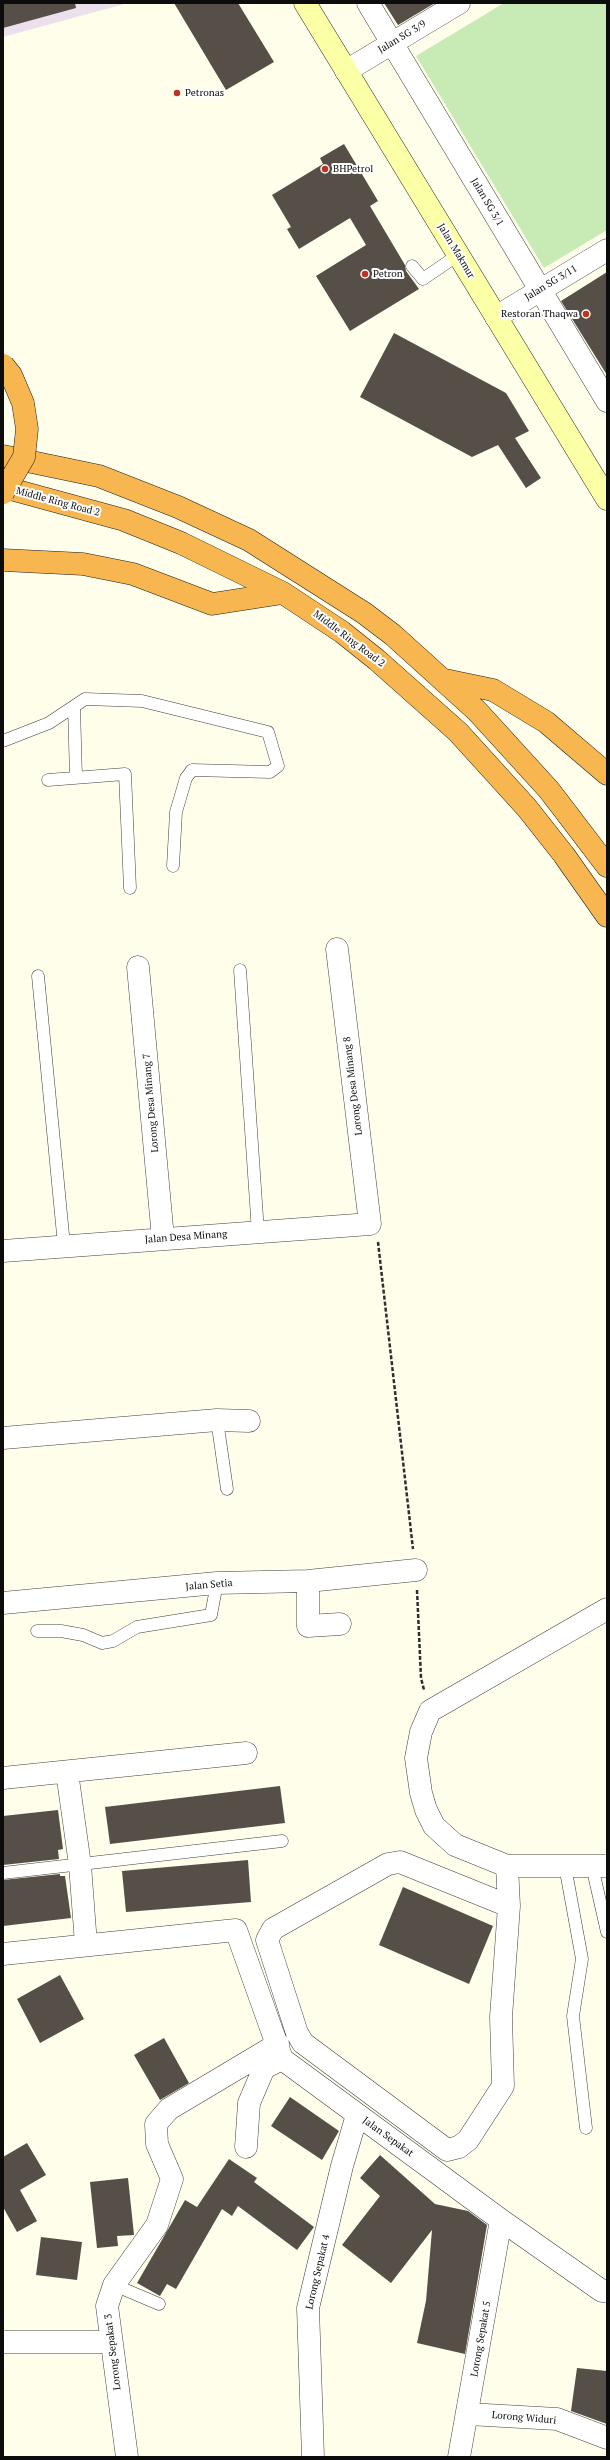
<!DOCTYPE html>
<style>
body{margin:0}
#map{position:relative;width:610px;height:2460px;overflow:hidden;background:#fffeeb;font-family:"PT Serif",serif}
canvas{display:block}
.frame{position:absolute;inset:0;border:4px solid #0c0c0c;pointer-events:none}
</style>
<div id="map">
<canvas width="610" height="2460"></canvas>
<div class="frame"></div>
</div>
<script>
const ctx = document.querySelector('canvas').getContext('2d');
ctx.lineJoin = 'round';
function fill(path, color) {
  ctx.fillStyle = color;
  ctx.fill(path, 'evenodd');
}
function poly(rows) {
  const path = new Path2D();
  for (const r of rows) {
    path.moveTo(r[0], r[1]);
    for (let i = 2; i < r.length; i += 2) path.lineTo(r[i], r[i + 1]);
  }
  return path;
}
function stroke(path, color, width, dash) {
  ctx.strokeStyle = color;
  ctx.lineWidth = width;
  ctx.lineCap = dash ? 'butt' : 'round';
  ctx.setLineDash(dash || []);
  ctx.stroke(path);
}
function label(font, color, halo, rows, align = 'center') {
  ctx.font = font + ' "PT Serif",serif';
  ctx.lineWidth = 4;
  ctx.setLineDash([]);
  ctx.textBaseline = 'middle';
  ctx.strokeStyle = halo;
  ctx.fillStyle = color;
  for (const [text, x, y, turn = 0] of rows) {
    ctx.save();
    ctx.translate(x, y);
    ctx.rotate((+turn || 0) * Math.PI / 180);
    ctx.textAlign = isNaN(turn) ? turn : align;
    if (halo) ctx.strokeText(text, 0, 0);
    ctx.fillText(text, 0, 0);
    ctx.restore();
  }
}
const industrial = poly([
 [3,3,128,3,3,37]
]);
const green = poly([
 [504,3,607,3,607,230,544,268,416,56]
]);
const building = poly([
 [3,3,75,3,76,8,3,28],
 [174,3,238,3,274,62,226,90],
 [384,3,435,3,398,25],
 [344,144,378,201,370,206,405,265,406,271,419,289,350,331,316,276,366,245,350,218,299,249,287,229,291,227,272,195,323,164,320,158],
 [607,272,607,375,561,301],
 [394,333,506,393,529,431,515,438,541,478,526,488,498,445,472,457,360,397],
 [280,1786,285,1823,110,1844,105,1807],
 [58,1810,63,1849,58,1850,59,1859,3,1865,3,1816],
 [248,1860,251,1902,126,1912,122,1871],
 [60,1874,60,1876,65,1876,71,1918,3,1926,3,1880],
 [403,1887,493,1926,469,1984,379,1945],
 [60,1975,84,2019,40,2043,17,1999],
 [164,2038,189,2083,160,2100,134,2055],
 [290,2097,339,2131,322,2160,271,2126],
 [27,2143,46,2175,20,2190,37,2221,17,2232,3,2207,3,2157],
 [380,2155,435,2204,468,2211,487,2225,465,2354,417,2343,426,2301,432,2230,391,2283,342,2245,380,2196,360,2178],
 [229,2159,257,2178,254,2182,314,2227,297,2250,238,2206,232,2216,222,2209,176,2289,167,2284,160,2296,137,2283,185,2200,197,2207],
 [128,2178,134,2235,117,2236,118,2246,97,2248,90,2182],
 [41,2237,82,2242,77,2280,36,2275],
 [577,2368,607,2371,607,2424,571,2411]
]);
const path = poly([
 [378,1242,413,1549],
 [417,1590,421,1678,424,1690]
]);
const lane = poly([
 [412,266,423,279,458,255],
 [74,707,76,777],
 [3,741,49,723,85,699,142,701,268,732,278,766,270,772,192,770,186,778,176,812,173,866],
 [48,780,125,774,130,888],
 [240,970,258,1232],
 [38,976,64,1245],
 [217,1420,227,1489],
 [37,1631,61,1631,83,1635,102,1643,113,1641,137,1627,211,1615,217,1583],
 [565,1866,582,1959,573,2016,586,2128],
 [592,1866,607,1932],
 [3,1873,282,1841],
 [114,2285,159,2304]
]);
const street = poly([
 [368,3,607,401],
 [346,71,459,3],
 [496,317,607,250],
 [138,967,163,1238],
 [3,1251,370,1224,337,949],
 [3,1438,217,1420,249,1421],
 [308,1581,308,1626,340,1624],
 [3,1603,217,1583,308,1581,416,1570],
 [607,1609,430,1711,421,1732,416,1758,421,1793,426,1810,434,1826,455,1845,507,1866,607,1866],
 [67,1772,80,1865,86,1944],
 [3,1778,246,1753],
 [507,1866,509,1906,501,2017,503,2086,468,2140,459,2147,447,2150,303,2043,297,2033,267,1940,273,1929,388,1864,400,1862,509,1906],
 [3,1954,236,1930,282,2059,501,2220,602,2291,607,2291],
 [246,2147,249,2103,264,2068,282,2059],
 [3,2342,111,2342],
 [468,2414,557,2419,607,2438],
 [127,2457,107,2306,114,2285,157,2225,172,2179,157,2144,156,2124,169,2109,278,2044],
 [313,2457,308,2308,342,2166,357,2115],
 [459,2457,501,2220]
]);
const secondary = poly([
 [305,3,607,499]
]);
const highway = poly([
 [3,456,99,476,178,507,249,540,364,613,393,635,477,711,549,790,607,866],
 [3,487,124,520,181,543,283,593,342,632,377,660,458,732,527,808,564,855,607,916],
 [3,560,83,564,133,574,212,604,283,593],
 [445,680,493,690,546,722,607,774]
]);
const highwayBridge = poly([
 [3,365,11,375,23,403,27,429,24,457,3,493]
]);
const markers = [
 [177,93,4,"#be3222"],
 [325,169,4,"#be3222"],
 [365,274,4,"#be3222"],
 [586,314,4,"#be3222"]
];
const streetNames = [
 ["Jalan SG 3/9",402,37,-31],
 ["Jalan SG 3/1",487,202,59],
 ["Jalan Makmur",456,251,59],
 ["Jalan SG 3/11",551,283,-31],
 ["Middle Ring Road 2",58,502,15],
 ["Middle Ring Road 2",349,639,37],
 ["Lorong Desa Minang 8",353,1086,-97],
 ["Lorong Desa Minang 7",151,1103,-95],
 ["Jalan Desa Minang",186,1237,-4],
 ["Jalan Setia",209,1585,-5],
 ["Jalan Sepakat",388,2137,36],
 ["Lorong Sepakat 4",318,2272,-77],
 ["Lorong Sepakat 5",481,2339,-80],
 ["Lorong Sepakat 3",113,2352,-97],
 ["Lorong Widuri",524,2418,5]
];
const poiNames = [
 ["Petronas",185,93],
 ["BHPetrol",333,169],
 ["Petron",373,274],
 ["Restoran Thaqwa",578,314,"right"]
];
fill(industrial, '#ebe0eb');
fill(green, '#c8eab4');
fill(building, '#554f48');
stroke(lane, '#3f3f3f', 13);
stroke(street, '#3f3f3f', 23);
stroke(secondary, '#2e2e2e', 23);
stroke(highway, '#1d1d1d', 23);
stroke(path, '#2e2e2e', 2.5, [4, 2]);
stroke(lane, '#fff', 12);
stroke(street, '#fff', 22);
stroke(secondary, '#fbffa6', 22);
stroke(highway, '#f7b650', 22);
stroke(highwayBridge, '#1d1d1d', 23, []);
stroke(highwayBridge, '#f7b650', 22);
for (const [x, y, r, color] of markers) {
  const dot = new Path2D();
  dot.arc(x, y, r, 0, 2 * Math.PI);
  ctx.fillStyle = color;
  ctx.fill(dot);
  stroke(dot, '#fff', 1.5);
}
label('10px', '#0c0c0c', '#fff', streetNames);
label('10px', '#0c0c0c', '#fff', poiNames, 'left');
</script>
